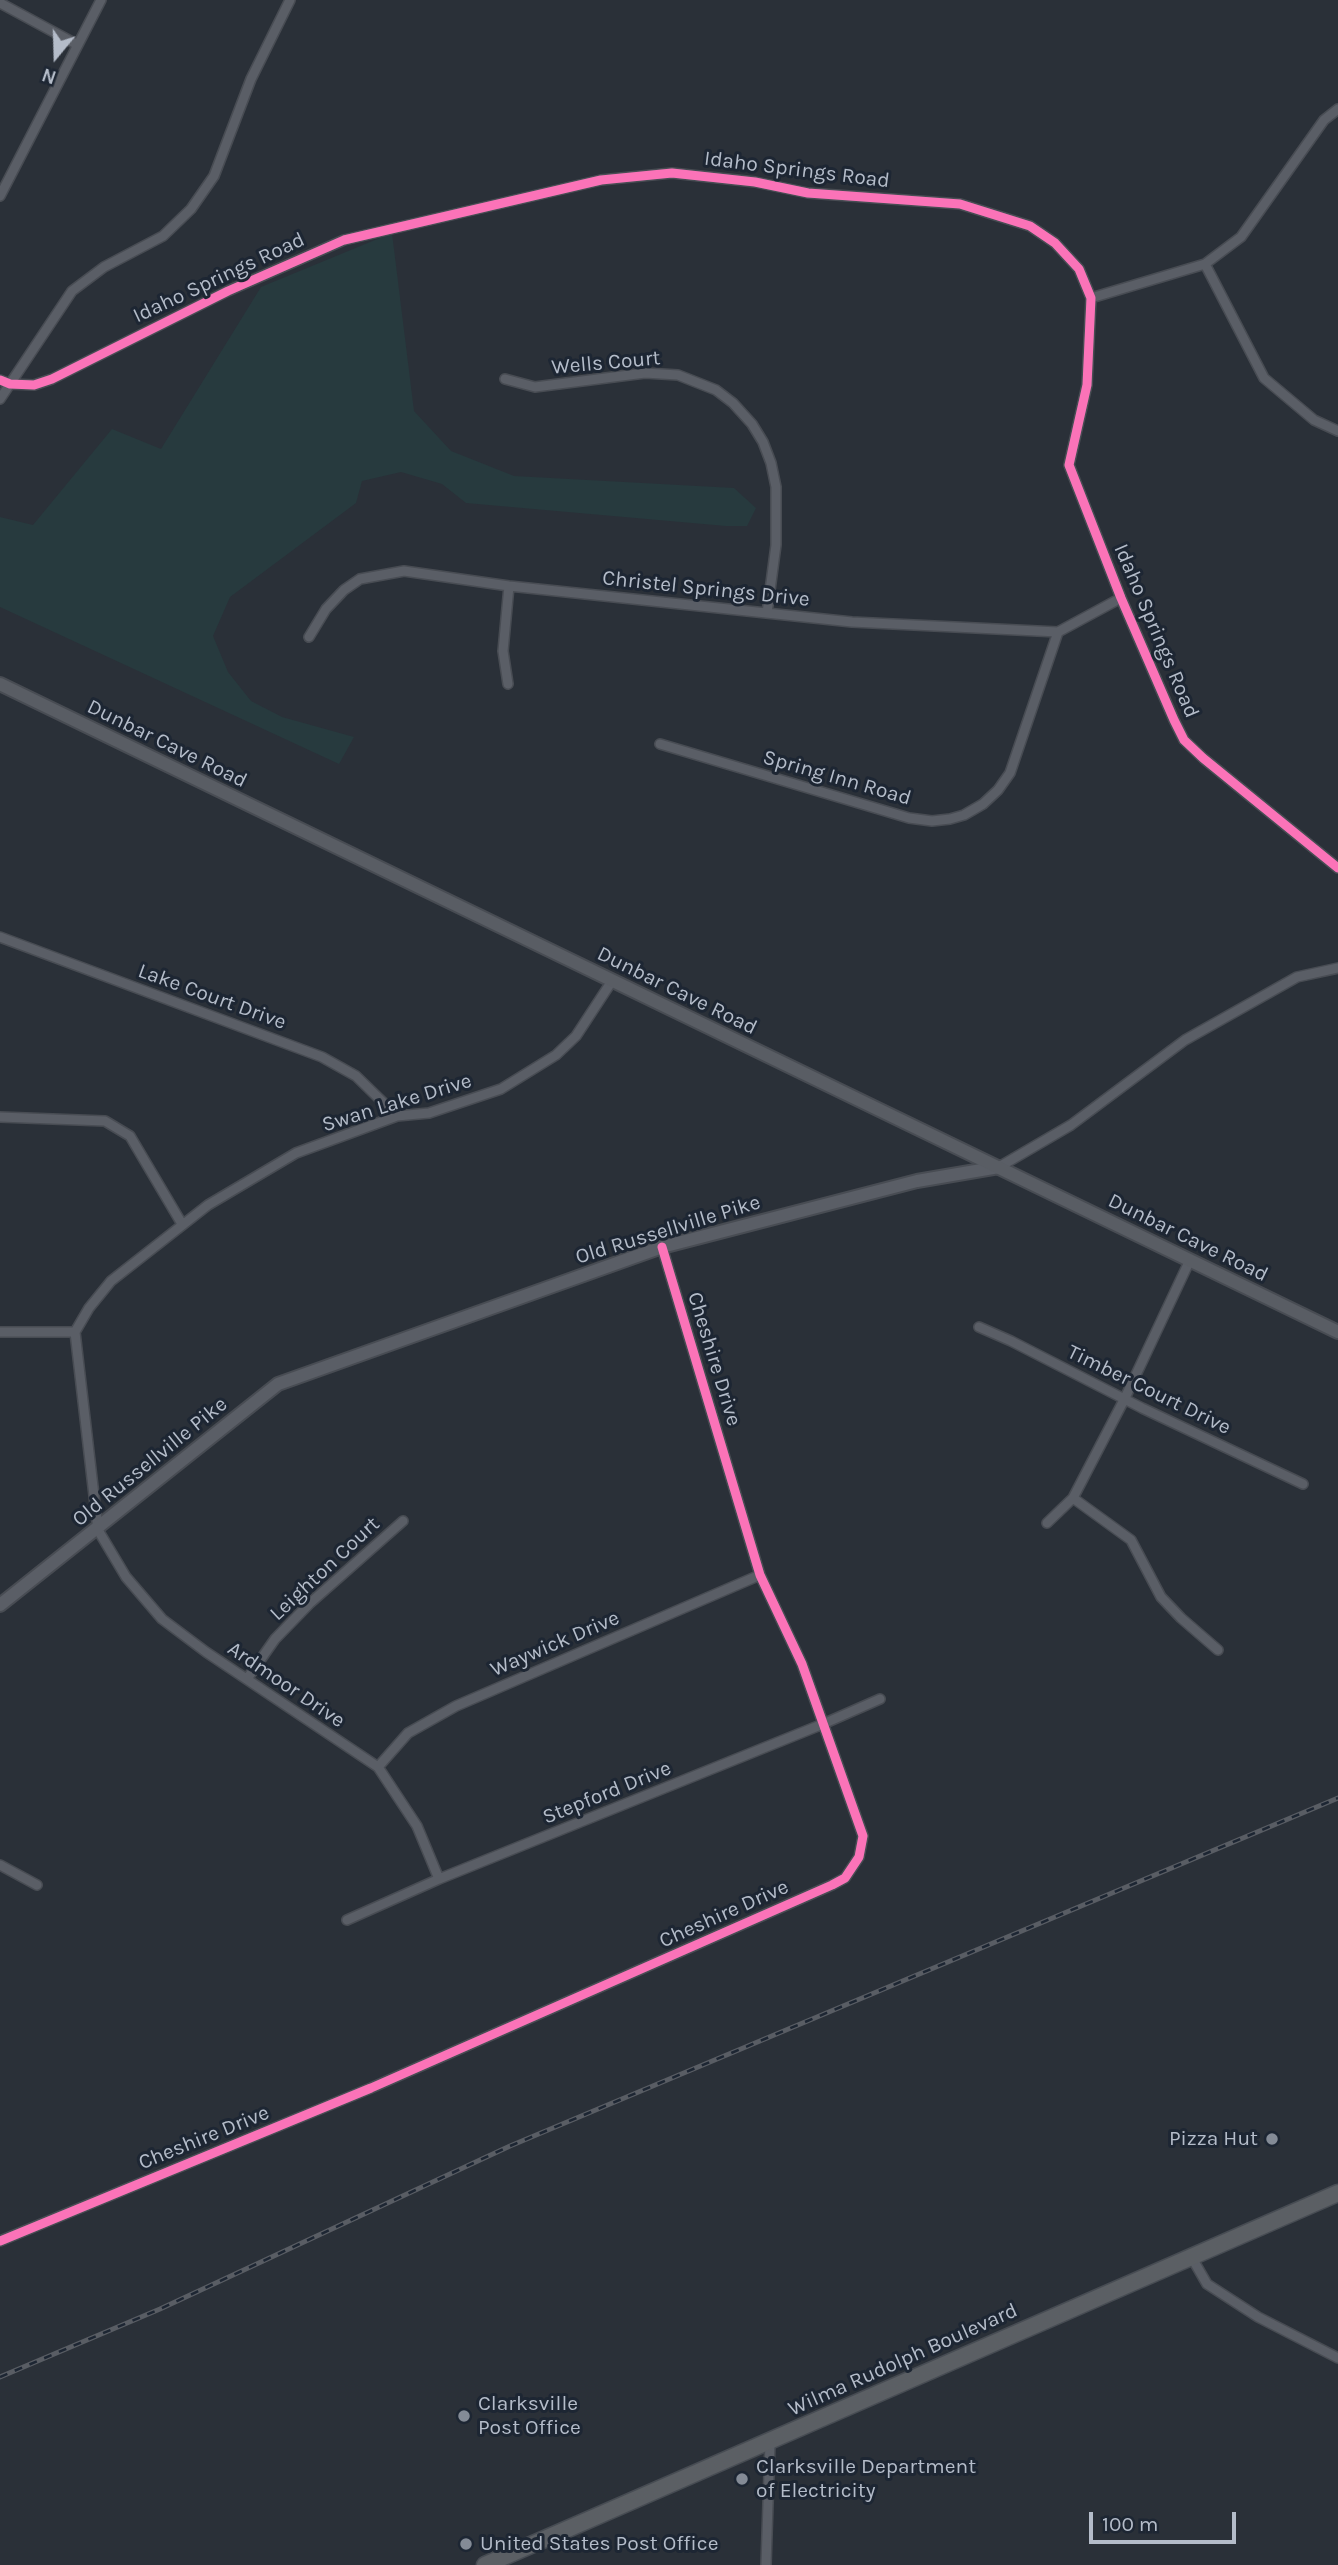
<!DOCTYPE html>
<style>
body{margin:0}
#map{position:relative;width:1338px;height:2565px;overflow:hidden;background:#2a3038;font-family:Karla,sans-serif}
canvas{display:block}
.north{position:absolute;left:21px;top:21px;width:70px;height:70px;-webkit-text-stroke:5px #1d2633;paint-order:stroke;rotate:199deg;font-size:19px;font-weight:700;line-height:28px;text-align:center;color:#b4bcc9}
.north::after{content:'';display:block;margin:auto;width:24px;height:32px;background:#b4bcc9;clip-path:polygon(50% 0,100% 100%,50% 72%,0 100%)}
.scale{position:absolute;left:1089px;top:2512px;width:147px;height:32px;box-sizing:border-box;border:4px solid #b4bcc9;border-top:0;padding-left:9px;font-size:21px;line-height:24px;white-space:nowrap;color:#b4bcc9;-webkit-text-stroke:5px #1d2633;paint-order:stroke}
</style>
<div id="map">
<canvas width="1338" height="2565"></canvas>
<div class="north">N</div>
<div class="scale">100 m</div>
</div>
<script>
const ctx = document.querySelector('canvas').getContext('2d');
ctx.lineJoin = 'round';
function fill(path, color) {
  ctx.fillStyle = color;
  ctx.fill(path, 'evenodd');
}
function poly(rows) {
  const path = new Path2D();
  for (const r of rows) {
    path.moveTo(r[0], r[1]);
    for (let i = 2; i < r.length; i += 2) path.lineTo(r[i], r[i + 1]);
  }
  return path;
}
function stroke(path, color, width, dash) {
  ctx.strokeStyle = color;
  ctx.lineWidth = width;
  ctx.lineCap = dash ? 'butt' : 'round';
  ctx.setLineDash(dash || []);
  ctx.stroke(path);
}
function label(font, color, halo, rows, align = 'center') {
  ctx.font = font + ' Karla,sans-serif';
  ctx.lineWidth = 6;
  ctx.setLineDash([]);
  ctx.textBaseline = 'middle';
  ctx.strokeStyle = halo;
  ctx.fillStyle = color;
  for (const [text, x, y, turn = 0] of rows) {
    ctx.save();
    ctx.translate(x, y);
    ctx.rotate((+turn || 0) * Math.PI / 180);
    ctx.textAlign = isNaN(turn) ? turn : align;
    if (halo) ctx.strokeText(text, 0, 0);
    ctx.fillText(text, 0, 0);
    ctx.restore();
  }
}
const green = poly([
 [392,233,414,411,451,451,514,476,734,488,756,508,747,526,726,526,466,503,442,484,401,472,362,481,356,503,230,597,213,636,228,672,251,701,282,717,354,737,339,764,0,607,0,517,33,525,112,429,161,449,261,287]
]);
const minor = poly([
 [0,3,76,44],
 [0,196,101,0],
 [1205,264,1264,378,1314,420,1338,431],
 [1091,298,1205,264,1241,237,1324,120,1338,109],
 [505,379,535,387,645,373,678,375,716,390,733,403,752,424,763,442,771,463,776,487,776,545,767,613],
 [0,380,10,384,34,385,52,379,228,291,344,240,601,180,672,173,755,182,808,193,960,204,1030,226,1055,243,1079,269,1091,298,1087,385,1069,465,1121,598,1174,720,1184,740,1203,758,1338,868],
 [0,399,72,291,104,267,163,236,191,209,214,176,251,79,290,0],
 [309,637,326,609,344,590,360,579,404,571,509,586,852,622,1058,632,1121,598],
 [508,684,503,651,509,586],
 [660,744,909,818,932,821,950,819,964,815,983,804,998,790,1010,773,1058,632],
 [0,937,322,1057,356,1076,397,1116],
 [0,1117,105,1121,130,1136,182,1224],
 [999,1167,1071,1125,1185,1040,1297,977,1338,968],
 [979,1327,1011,1341,1142,1408,1303,1484],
 [0,1332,75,1332],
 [1073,1498,1131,1540,1161,1597,1181,1618,1218,1650],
 [1047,1523,1073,1498,1125,1398,1190,1260],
 [247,1679,275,1639,309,1604,403,1521],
 [378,1767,408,1733,456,1706,760,1575],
 [0,1865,37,1885],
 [439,1879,417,1826,378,1767,206,1652,162,1619,126,1577,98,1530,75,1332,89,1308,111,1281,208,1205,296,1153,397,1116,429,1113,501,1089,556,1055,576,1036,612,981],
 [347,1920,439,1879,823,1724,880,1699],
 [0,2241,371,2088,832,1885,845,1878,859,1857,863,1836,802,1664,760,1575,662,1247],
 [1192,2258,1207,2284,1258,2317,1338,2358],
 [766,2565,770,2442]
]);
const tertiary = poly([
 [0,1605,278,1384,662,1247,917,1181,999,1167]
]);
const secondary = poly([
 [0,684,1338,1332]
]);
const trunk = poly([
 [485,2565,1338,2193]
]);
const rail = poly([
 [0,2377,160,2309,510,2146,1338,1798]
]);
const cycleway = poly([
 [0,380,10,384,34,385,52,379,228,291,344,240,601,180,672,173,755,182,808,193,960,204,1030,226,1055,243,1079,269,1091,298,1087,385,1069,465,1121,598,1174,720,1184,740,1203,758,1338,868],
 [0,2241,371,2088,832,1885,845,1878,859,1857,863,1836,802,1664,760,1575,662,1247]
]);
const markers = [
 [1272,2139,7,"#848b96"],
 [464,2416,7,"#848b96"],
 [742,2479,7,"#848b96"],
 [466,2544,7,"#848b96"]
];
const streetNames = [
 ["Idaho Springs Road",797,170,7],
 ["Idaho Springs Road",219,278,-25],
 ["Wells Court",606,363,-5],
 ["Christel Springs Drive",706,589,6],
 ["Idaho Springs Road",1156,631,67],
 ["Dunbar Cave Road",167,744,26],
 ["Spring Inn Road",837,778,16],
 ["Dunbar Cave Road",677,991,26],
 ["Lake Court Drive",212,997,20],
 ["Swan Lake Drive",397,1103,-17],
 ["Old Russellville Pike",668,1230,-17],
 ["Dunbar Cave Road",1188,1238,26],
 ["Cheshire Drive",714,1359,73],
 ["Timber Court Drive",1149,1390,26],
 ["Old Russellville Pike",150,1462,-39],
 ["Leighton Court",325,1569,-43],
 ["Waywick Drive",555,1644,-23],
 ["Ardmoor Drive",286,1685,34],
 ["Stepford Drive",607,1793,-22],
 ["Cheshire Drive",724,1914,-24],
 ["Cheshire Drive",204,2138,-22],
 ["Wilma Rudolph Boulevard",903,2360,-24]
];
const poiNames = [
 ["Pizza Hut",1258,2139,"right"],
 ["Clarksville",478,2404],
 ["Post Office",478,2428],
 ["Clarksville Department",756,2467],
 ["of Electricity",756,2491],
 ["United States Post Office",480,2544]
];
fill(green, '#273a3e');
stroke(minor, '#484c53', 12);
stroke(tertiary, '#484c53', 16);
stroke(secondary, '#484c53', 16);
stroke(trunk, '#474c53', 19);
stroke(minor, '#5a5e66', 9);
stroke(tertiary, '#5a5e66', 12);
stroke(secondary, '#595d64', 12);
stroke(trunk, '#5b5f64', 16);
stroke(rail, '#595d64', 5);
stroke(rail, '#1d2633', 2.5, [8]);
stroke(cycleway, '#fb73b8', 9);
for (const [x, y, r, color] of markers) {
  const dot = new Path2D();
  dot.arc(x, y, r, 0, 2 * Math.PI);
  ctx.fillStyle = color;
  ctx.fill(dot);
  stroke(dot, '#1d2633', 2.5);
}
label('21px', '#b4bcc9', '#1d2633', streetNames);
label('21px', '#b4bcc9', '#1d2633', poiNames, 'left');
</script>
